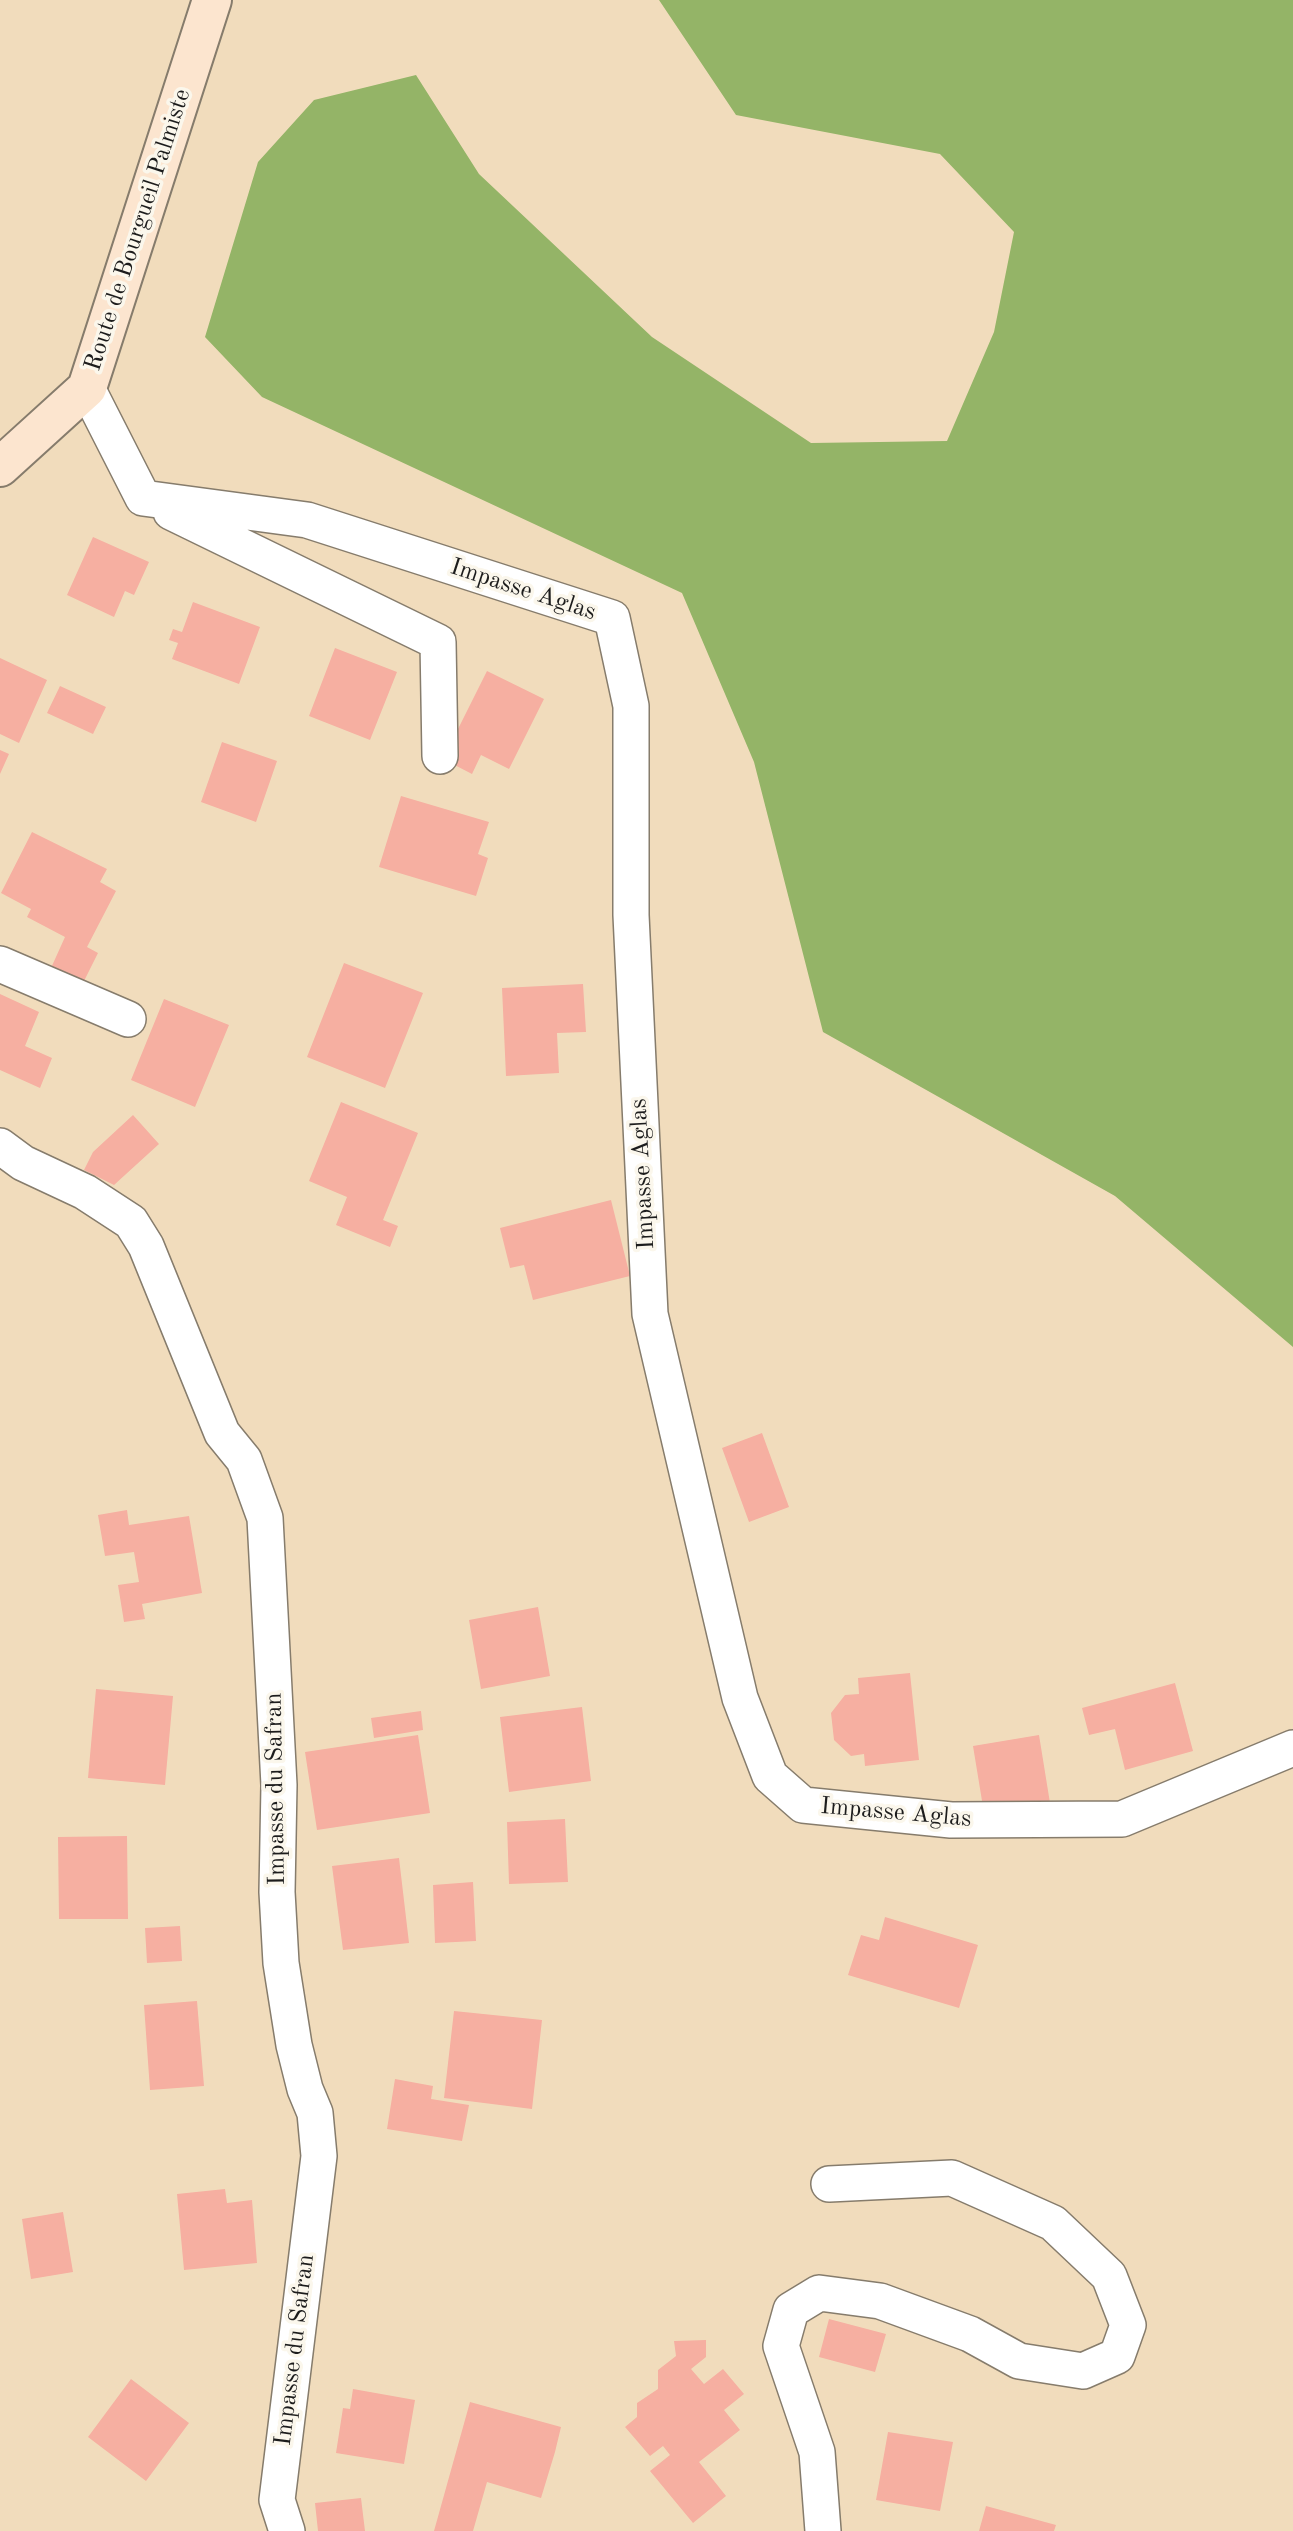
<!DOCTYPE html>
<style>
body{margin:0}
canvas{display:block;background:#f1dcbc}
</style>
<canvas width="1293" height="2531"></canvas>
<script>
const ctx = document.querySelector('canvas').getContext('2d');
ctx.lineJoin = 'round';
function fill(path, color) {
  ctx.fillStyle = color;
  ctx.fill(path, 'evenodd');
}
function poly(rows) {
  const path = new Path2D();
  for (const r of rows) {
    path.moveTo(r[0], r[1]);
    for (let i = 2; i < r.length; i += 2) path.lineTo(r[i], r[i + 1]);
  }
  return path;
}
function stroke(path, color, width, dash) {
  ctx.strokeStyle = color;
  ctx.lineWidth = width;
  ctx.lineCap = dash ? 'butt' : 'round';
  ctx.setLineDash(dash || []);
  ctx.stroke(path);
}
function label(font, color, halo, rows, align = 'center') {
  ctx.font = font + ' "Old Standard TT",serif';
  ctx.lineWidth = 7;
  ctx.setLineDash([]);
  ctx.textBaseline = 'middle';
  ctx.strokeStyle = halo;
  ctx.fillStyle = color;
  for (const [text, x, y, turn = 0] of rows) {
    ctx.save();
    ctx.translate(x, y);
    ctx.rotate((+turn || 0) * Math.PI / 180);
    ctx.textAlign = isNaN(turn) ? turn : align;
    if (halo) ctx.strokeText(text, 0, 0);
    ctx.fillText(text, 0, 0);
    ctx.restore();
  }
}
const forest = poly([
 [659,0,1293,0,1293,1347,1115,1196,823,1032,754,762,682,593,262,397,205,337,258,162,314,100,416,75,479,174,652,337,811,443,947,441,994,332,1014,232,940,154,736,115]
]);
const building = poly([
 [93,537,149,562,134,595,125,591,114,617,67,595],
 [193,602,260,627,239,684,172,659,178,643,169,640,173,629,182,632],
 [335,648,397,672,370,740,309,716],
 [0,658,47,680,19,743,0,734],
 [487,671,544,699,509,769,481,755,472,774,443,759],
 [60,686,106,707,93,734,47,713],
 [222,742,277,761,256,822,201,802],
 [0,750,9,754,0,774],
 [401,796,489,822,478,854,488,858,476,896,379,867],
 [32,832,107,869,100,882,116,891,87,947,98,953,83,983,51,968,65,937,27,917,31,909,1,893],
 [344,963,423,993,385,1088,307,1057],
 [583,984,586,1032,557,1033,559,1073,506,1076,502,988],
 [0,994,39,1012,25,1046,52,1058,40,1088,0,1070],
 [164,999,229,1025,195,1107,131,1080],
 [341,1102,418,1133,383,1220,398,1226,390,1247,336,1225,347,1197,309,1181],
 [133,1115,159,1144,114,1185,84,1170,93,1152],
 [611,1200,630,1276,533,1300,524,1265,510,1268,500,1228],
 [762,1433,789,1507,749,1522,722,1448],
 [127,1510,129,1525,189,1516,202,1593,142,1604,145,1619,124,1622,118,1585,139,1582,134,1552,105,1556,98,1515],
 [538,1607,550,1676,481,1689,469,1620],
 [910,1673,919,1760,865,1766,864,1754,851,1756,834,1740,831,1713,845,1695,859,1694,858,1678],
 [1175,1683,1193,1751,1125,1770,1115,1729,1089,1735,1082,1708],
 [96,1689,173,1696,165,1785,88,1778],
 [582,1707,591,1781,509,1792,500,1717],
 [421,1711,423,1730,374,1738,371,1718],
 [418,1735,430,1813,317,1830,305,1752],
 [1039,1735,1050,1803,984,1813,973,1746],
 [565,1819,568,1882,509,1884,507,1822],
 [127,1836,128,1919,59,1919,58,1837],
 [399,1858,409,1943,343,1950,332,1866],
 [473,1882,476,1941,435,1943,433,1885],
 [885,1917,978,1945,959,2008,848,1975,861,1935,879,1940],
 [180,1926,182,1961,147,1963,145,1928],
 [197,2001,204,2086,150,2090,144,2005],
 [454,2011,542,2020,532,2109,444,2098],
 [395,2079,433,2086,431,2099,469,2105,462,2141,387,2129],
 [225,2189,227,2203,252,2200,257,2263,184,2270,177,2194],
 [63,2212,73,2272,31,2279,22,2219],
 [829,2319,886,2334,875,2372,819,2357],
 [706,2340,706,2357,691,2369,704,2384,723,2369,744,2394,724,2410,740,2430,699,2462,726,2496,693,2523,650,2471,670,2455,663,2446,650,2456,625,2427,637,2417,637,2403,658,2389,658,2370,676,2356,674,2341],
 [131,2379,189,2423,146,2481,88,2437],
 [353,2389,415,2400,404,2464,336,2453,343,2408,350,2409],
 [470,2402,561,2427,555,2452,541,2498,487,2482,473,2531,434,2531],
 [888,2432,953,2442,940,2511,876,2500],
 [361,2498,365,2531,318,2531,315,2503],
 [986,2506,1056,2525,1054,2531,979,2531]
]);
const street = poly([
 [87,388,143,498,307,520,612,618,631,706,631,915,650,1314,740,1698,770,1776,803,1805,951,1820,1122,1819,1293,1748],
 [171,512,438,642,440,756],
 [0,964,128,1019],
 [0,1146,23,1163,85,1192,131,1222,146,1246,222,1433,244,1460,265,1518,279,1785,277,1892,281,1963,294,2045,305,2089,315,2113,319,2156,277,2500,287,2531],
 [823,2531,817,2452,781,2346,791,2310,819,2293,880,2301,970,2334,1019,2361,1083,2371,1117,2356,1128,2325,1109,2276,1053,2223,952,2178,829,2184]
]);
const secondary = poly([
 [0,467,87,388,212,0]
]);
const streetNames = [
 ["Route de Bourgueil Palmiste",138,230,-72],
 ["Impasse Aglas",523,590,18],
 ["Impasse Aglas",643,1174,-93],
 ["Impasse du Safran",276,1789,-91],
 ["Impasse Aglas",896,1813,5],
 ["Impasse du Safran",295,2350,-83]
];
fill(forest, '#94b467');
fill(building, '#f6afa1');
stroke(street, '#867c6c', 38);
stroke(secondary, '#867c6c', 42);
stroke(street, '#fff', 35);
stroke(secondary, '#fce5cf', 38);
label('24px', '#1c1c1c', '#fbf7ec', streetNames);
</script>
